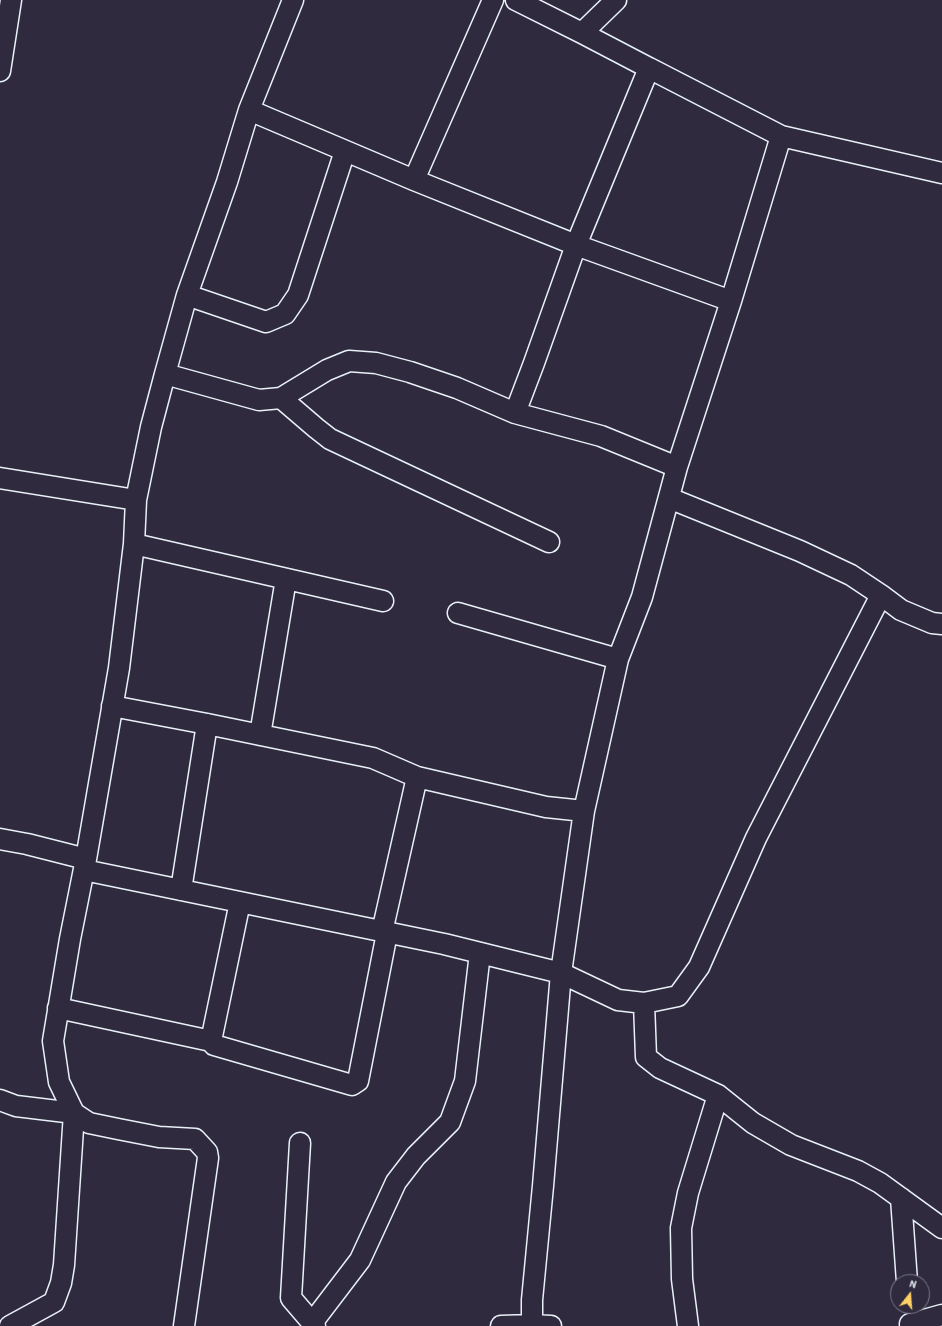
<!DOCTYPE html>
<style>
body{margin:0}
#map{position:relative;width:942px;height:1326px;overflow:hidden;background:#2f2a3d;font-family:"Patrick Hand",sans-serif}
canvas{display:block}
.north{position:absolute;left:890px;top:1274px;width:40px;height:40px;box-sizing:border-box;background:#2f2a3d;border:1px solid #797a88;border-radius:50%;rotate:17deg;font-size:11px;font-weight:700;line-height:16px;text-align:center;color:#e8f1f8}
.north::after{content:'';display:block;margin:auto;width:14px;height:18px;background:#ffd166;clip-path:polygon(50% 0,100% 100%,50% 72%,0 100%)}
</style>
<div id="map">
<canvas width="942" height="1326"></canvas>
<div class="north">N</div>
</div>
<script>
const ctx = document.querySelector('canvas').getContext('2d');
ctx.lineJoin = 'round';
function poly(rows) {
  const path = new Path2D();
  for (const r of rows) {
    path.moveTo(r[0], r[1]);
    for (let i = 2; i < r.length; i += 2) path.lineTo(r[i], r[i + 1]);
  }
  return path;
}
function stroke(path, color, width, dash) {
  ctx.strokeStyle = color;
  ctx.lineWidth = width;
  ctx.lineCap = dash ? 'butt' : 'round';
  ctx.setLineDash(dash || []);
  ctx.stroke(path);
}
const street = poly([
 [582,33,616,0],
 [649,68,781,136],
 [0,71,11,0],
 [249,110,414,180,576,245,731,301],
 [414,180,493,0],
 [187,295,266,322,285,314,298,295,345,151],
 [165,374,187,295,227,182,249,110,293,0],
 [281,398,316,428,330,439,549,542],
 [515,413,534,363,576,245,649,68,582,33,516,0],
 [0,478,136,500],
 [669,498,800,551,851,575,881,595,901,610,932,623,942,624],
 [134,544,383,601],
 [618,659,642,597,677,467,731,301,781,136,942,173],
 [112,706,207,724,373,758,417,777,546,807,584,811,618,659,458,613],
 [260,735,286,579],
 [0,839,27,844,86,859],
 [84,870,444,944,561,973,618,1000,644,1003,678,996,699,967,756,838,881,595],
 [181,890,207,724],
 [240,902,211,1041,214,1045,352,1085,358,1081,387,933],
 [382,932,417,777],
 [644,1003,646,1057,660,1068,718,1095,753,1123,791,1145,858,1171,880,1183,942,1228],
 [58,1008,211,1041],
 [0,1100,16,1106,74,1113,89,1123,118,1129,159,1137,195,1139,207,1152,208,1158,184,1326],
 [300,1143,291,1298,315,1326],
 [901,1198,907,1282],
 [312,1323,360,1260,396,1182,416,1156,450,1122,465,1081,480,953],
 [910,1324,942,1315],
 [10,1326,54,1302,61,1283,64,1265,74,1113,59,1082,53,1041,70,939,86,859,119,668,134,544,136,500,151,427,165,374,259,400,281,398,327,370,349,361,376,363,410,372,457,388,515,413,601,436,677,467],
 [501,1326,532,1325,551,1326],
 [532,1326,532,1300,543,1186,561,973,584,811],
 [688,1326,682,1279,681,1228,688,1193,718,1095]
]);
stroke(street, '#e8f1f8', 23);
stroke(street, '#2f2a3d', 20);
</script>
